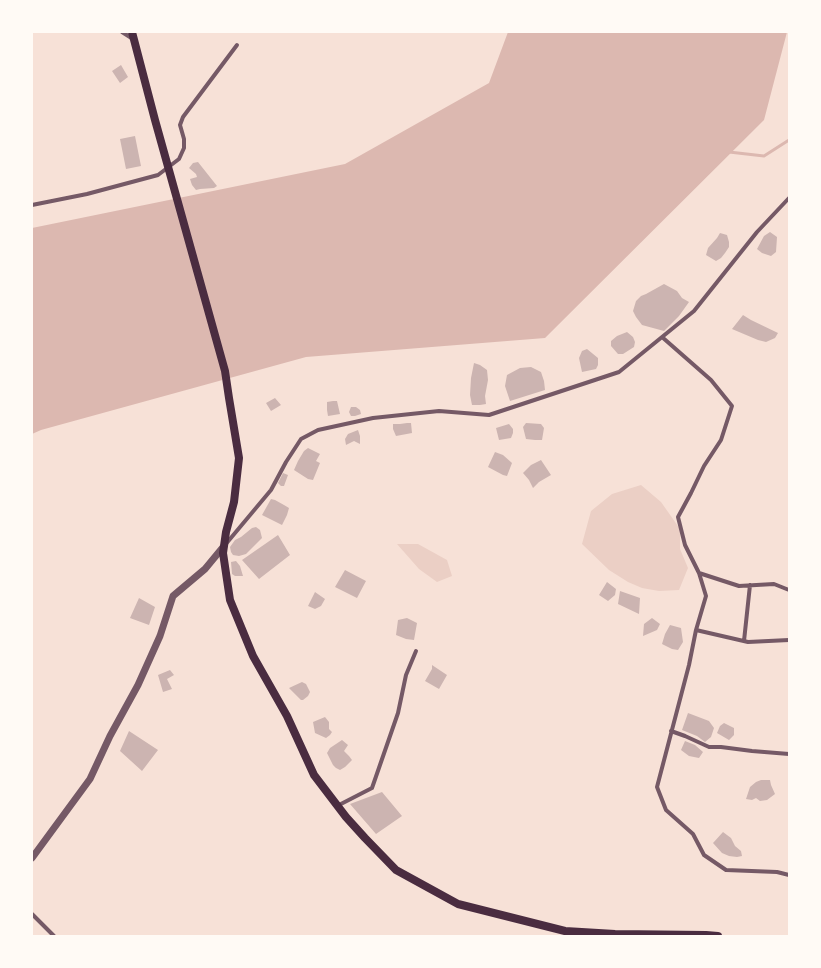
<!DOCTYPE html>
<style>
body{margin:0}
#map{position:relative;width:821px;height:968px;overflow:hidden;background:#f7e1d7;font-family:Lora,serif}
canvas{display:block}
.frame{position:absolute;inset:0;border:33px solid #fffaf5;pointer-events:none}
</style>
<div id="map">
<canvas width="821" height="968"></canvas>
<div class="frame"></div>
</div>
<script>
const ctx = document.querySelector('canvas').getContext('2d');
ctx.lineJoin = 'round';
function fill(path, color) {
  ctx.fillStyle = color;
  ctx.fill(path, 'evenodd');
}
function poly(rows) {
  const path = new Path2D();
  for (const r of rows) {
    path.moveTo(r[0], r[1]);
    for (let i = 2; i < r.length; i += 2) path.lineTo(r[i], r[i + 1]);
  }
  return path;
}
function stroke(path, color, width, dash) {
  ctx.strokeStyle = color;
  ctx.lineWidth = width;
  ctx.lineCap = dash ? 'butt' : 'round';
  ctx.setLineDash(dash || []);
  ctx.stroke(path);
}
const green = poly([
 [641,485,661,502,680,529,680,549,688,568,679,590,659,591,642,588,628,582,609,570,582,544,591,511,612,494],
 [397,544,418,544,447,560,452,576,437,582,419,569]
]);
const water = poly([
 [508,32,787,32,764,120,545,338,306,357,41,430,32,434,32,228,345,164,489,83]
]);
const stream = poly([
 [729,152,764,156,789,140]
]);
const building = poly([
 [121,65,128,77,120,83,112,71],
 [135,136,141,166,126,169,120,139],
 [198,162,217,186,214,188,200,189,196,190,192,185,190,179,197,177,196,174,189,168,193,163],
 [770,232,777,237,776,252,771,256,762,253,757,249,764,236],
 [720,233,727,235,729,242,729,247,725,253,721,258,716,261,706,255,708,248,717,238],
 [664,284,677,291,682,298,689,302,679,316,664,331,642,325,636,317,633,311,636,301,641,296,646,294],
 [743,315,751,320,778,333,775,338,766,342,758,340,732,329],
 [627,332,633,337,635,342,634,347,623,354,618,354,611,346,611,341,617,336],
 [587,349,598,358,598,365,596,369,582,372,579,358,582,351],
 [474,363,480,365,487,370,488,380,485,396,486,404,480,405,472,405,470,395,471,378],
 [531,367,541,372,544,381,545,390,510,401,505,386,507,375,520,368],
 [275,398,281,405,271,411,266,403],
 [333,401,337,401,340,414,328,416,327,410,327,402],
 [351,407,356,407,360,410,361,414,355,416,351,416,349,412],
 [407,423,411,423,412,433,396,436,393,429,393,424,400,424],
 [526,423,541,424,544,428,542,440,535,440,526,439,523,427],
 [509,424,513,429,513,433,511,438,499,440,496,428],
 [358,430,360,436,360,444,354,441,346,445,345,439,348,434],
 [308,448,320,454,316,461,320,463,313,480,308,479,294,470,298,461,304,451],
 [495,452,503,455,512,463,507,476,503,475,488,467],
 [541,460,551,475,539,482,533,488,529,480,523,473,531,465],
 [283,473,288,475,284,486,281,486,278,483],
 [271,499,275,500,284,505,289,508,287,515,282,525,262,515],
 [256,527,260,530,262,538,246,554,239,556,233,555,231,552,230,547,235,540,241,537,252,528],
 [278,535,290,555,259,579,242,560],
 [236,561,240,566,243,576,235,576,232,574,231,562],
 [345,570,366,581,357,598,335,587],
 [607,582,616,589,615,595,608,601,599,595],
 [620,591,640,598,639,614,618,604],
 [315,592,325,599,321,606,315,609,308,606],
 [139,598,155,607,149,625,130,618],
 [407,618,417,623,414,640,406,639,396,635,398,620],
 [652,618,660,624,657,630,643,636,644,624],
 [670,625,681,628,683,642,678,650,672,649,662,644,665,634],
 [432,665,447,675,439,689,425,681,432,669],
 [170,670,174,675,167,679,172,689,163,692,158,675],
 [302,682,306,684,310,692,308,696,303,700,301,700,289,688],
 [688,713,709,721,714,728,711,737,705,742,697,736,682,730],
 [325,717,329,722,329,729,332,732,330,735,326,738,315,733,313,722],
 [724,723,734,728,734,735,729,740,717,733,720,726],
 [129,731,158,750,142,771,120,751],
 [342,740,348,745,344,751,349,756,352,760,345,767,340,770,336,768,333,765,327,753,330,748],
 [685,741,695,745,703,752,699,758,689,756,681,750],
 [761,780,770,780,771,785,775,794,767,800,760,801,756,798,752,800,746,799,750,787,756,782],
 [382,792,402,816,376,834,350,804],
 [723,832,731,838,735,846,741,851,742,856,737,857,729,856,722,853,713,843]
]);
const minor = poly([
 [122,32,133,39],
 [32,205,87,194,158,175,179,159,184,148,184,139,180,125,183,117,237,45],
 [662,337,711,380,732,406,721,440,704,466,691,493,678,517,685,545,699,573,706,596,696,630,689,665,657,787,666,810,693,834,704,855,726,870,777,872,789,875],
 [225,545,271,490,286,462,301,439,318,430,373,418,439,411,489,415,619,372,694,311,757,232,789,198],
 [699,573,739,586,774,584,789,590],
 [696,630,748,642,789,640],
 [744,641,750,585],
 [671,731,685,736,709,747,721,747,752,751,789,754],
 [337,806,372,788,398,713,406,675,416,651],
 [32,914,54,936]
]);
const tertiary = poly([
 [32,858,90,779,110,736,138,685,160,636,173,596,205,569,224,546]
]);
const secondary = poly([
 [132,32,155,120,225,371,229,398,239,458,234,502,226,532,223,553,230,600,253,656,287,716,314,775,346,817,365,838,396,870,458,904,565,931,615,934,706,935,718,936]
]);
fill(green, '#ebcfc5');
fill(water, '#dcb8b0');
stroke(stream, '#dcb8b0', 3);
fill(building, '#ccb4b1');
stroke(minor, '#755966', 4);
stroke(tertiary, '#755966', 7);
stroke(secondary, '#4a2c40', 8);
</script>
